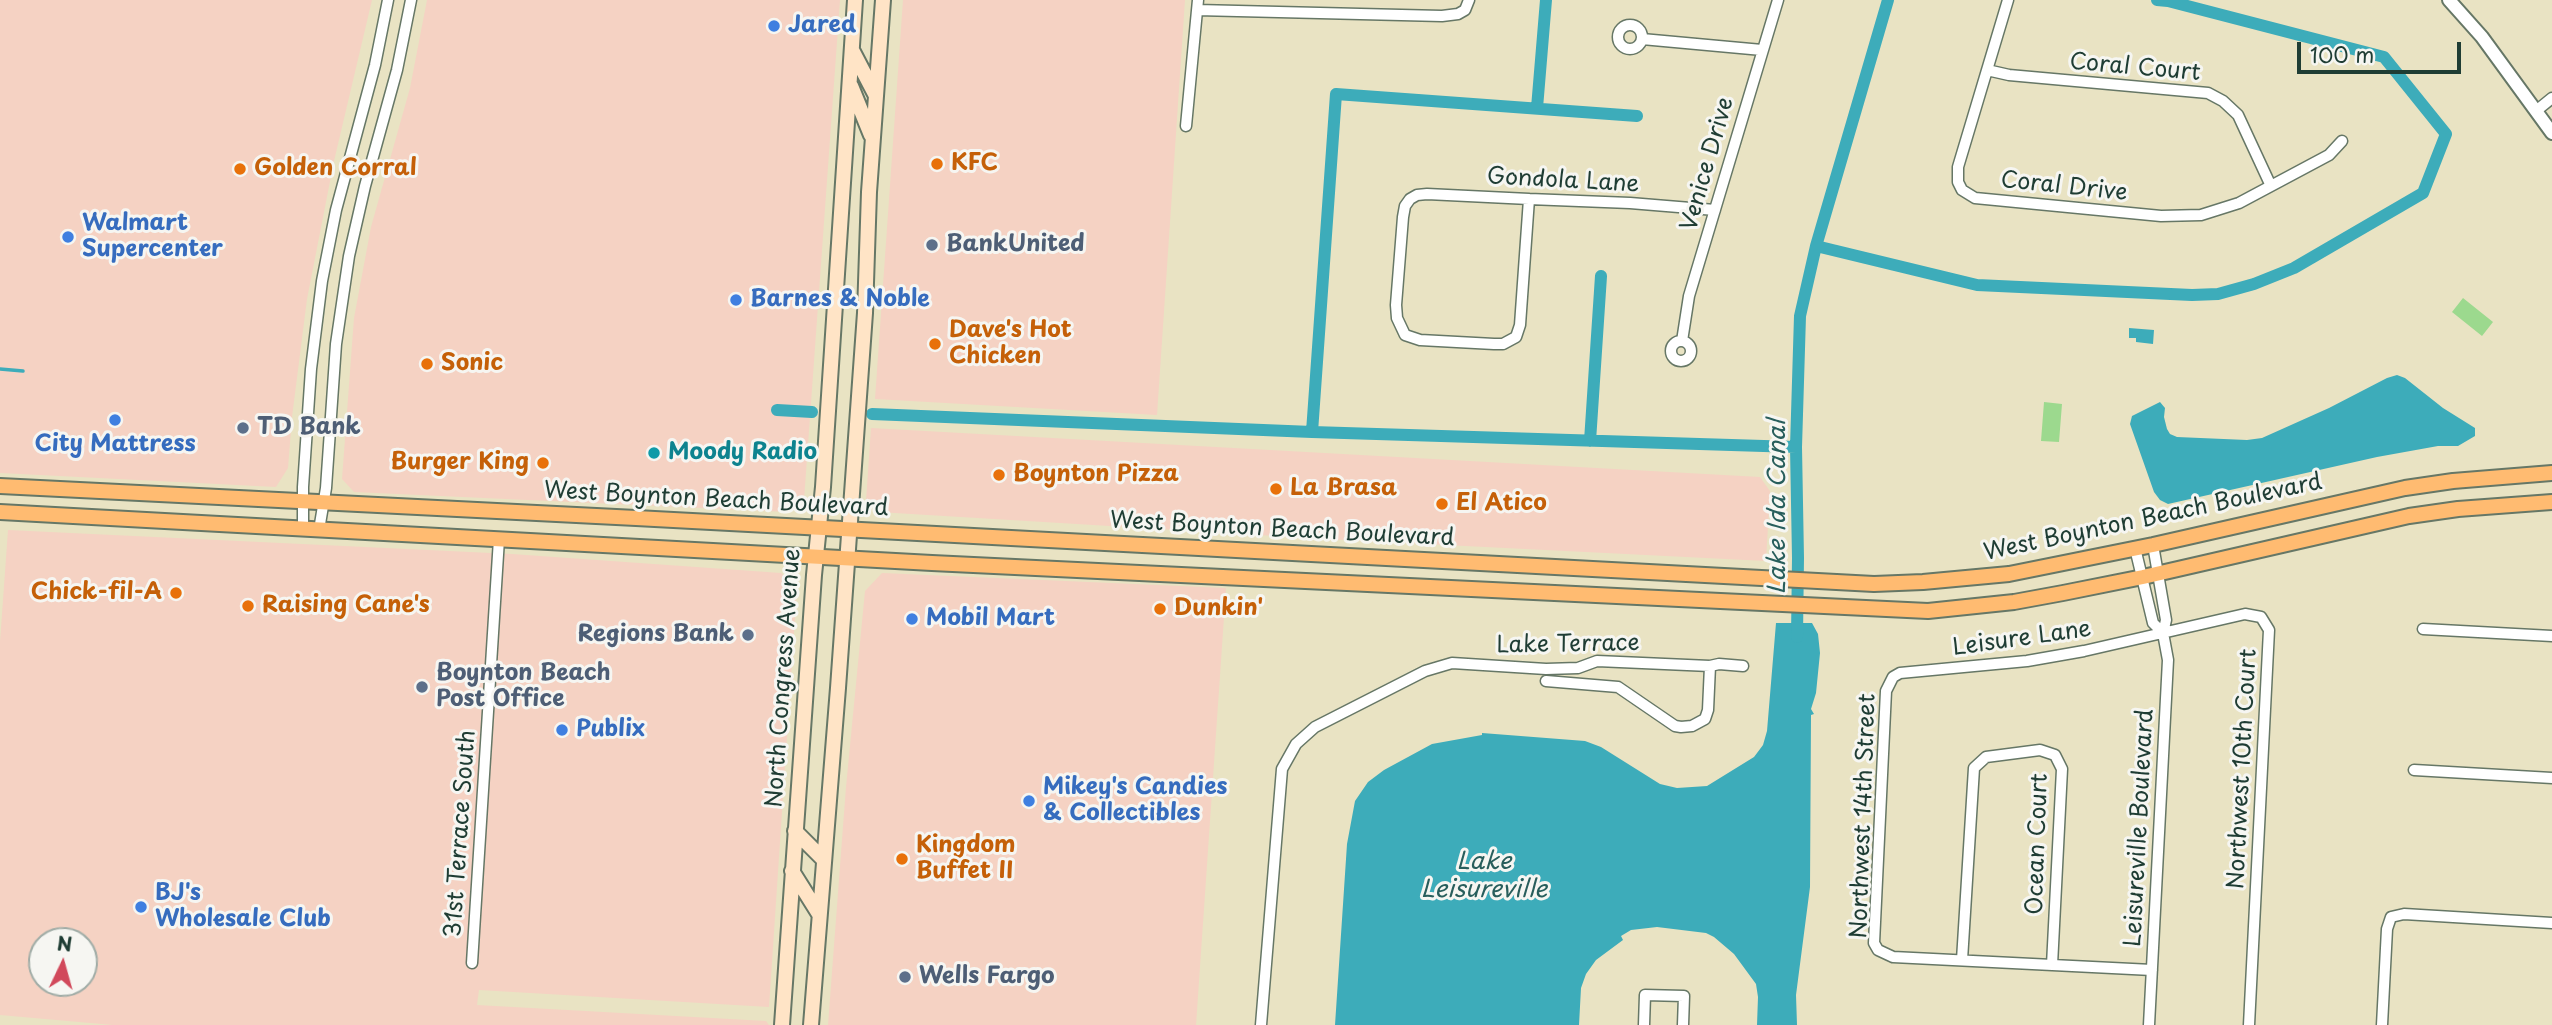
<!DOCTYPE html>
<style>
body{margin:0}
#map{position:relative;width:2552px;height:1025px;overflow:hidden;background:#e9e3c3;font-family:"Playpen Sans",sans-serif}
canvas{display:block}
.north{position:absolute;left:28px;top:927px;width:70px;height:70px;box-sizing:border-box;background:#f6f6f2;border:2px solid #a0aca6;border-radius:50%;rotate:5deg;font-size:19px;font-weight:700;line-height:28px;text-align:center;color:#1f3d34}
.north::after{content:'';display:block;margin:auto;width:24px;height:32px;background:#d1495b;clip-path:polygon(50% 0,100% 100%,50% 72%,0 100%)}
.scale{position:absolute;left:2297px;top:42px;width:164px;height:32px;box-sizing:border-box;border:4px solid #1f3d34;border-top:0;padding-left:9px;font-size:21px;line-height:24px;white-space:nowrap;color:#1f3d34;-webkit-text-stroke:5px #f6f6f2;paint-order:stroke}
</style>
<div id="map">
<canvas width="2552" height="1025"></canvas>
<div class="north">N</div>
<div class="scale">100 m</div>
</div>
<script>
const ctx = document.querySelector('canvas').getContext('2d');
ctx.lineJoin = 'round';
function fill(path, color) {
  ctx.fillStyle = color;
  ctx.fill(path, 'evenodd');
}
function poly(rows) {
  const path = new Path2D();
  for (const r of rows) {
    if (r.length === 3) {
      path.moveTo(r[0] + r[2], r[1]);
      path.arc(r[0], r[1], r[2], 0, 2 * Math.PI);
      continue;
    }
    path.moveTo(r[0], r[1]);
    for (let i = 2; i < r.length; i += 2) path.lineTo(r[i], r[i + 1]);
  }
  return path;
}
function stroke(path, color, width, dash) {
  ctx.strokeStyle = color;
  ctx.lineWidth = width;
  ctx.lineCap = dash ? 'butt' : 'round';
  ctx.setLineDash(dash || []);
  ctx.stroke(path);
}
function label(font, color, halo, rows, align = 'center') {
  ctx.font = font + ' "Playpen Sans",sans-serif';
  ctx.lineWidth = 6;
  ctx.setLineDash([]);
  ctx.textBaseline = 'middle';
  ctx.strokeStyle = halo;
  ctx.fillStyle = color;
  for (const [text, x, y, turn = 0] of rows) {
    ctx.save();
    ctx.translate(x, y);
    ctx.rotate((+turn || 0) * Math.PI / 180);
    ctx.textAlign = isNaN(turn) ? turn : align;
    if (halo) ctx.strokeText(text, 0, 0);
    ctx.fillText(text, 0, 0);
    ctx.restore();
  }
}
const built = poly([
 [0,0,372,0,334,161,307,299,292,417,288,468,276,487,0,473],
 [427,0,840,0,804,500,788,512,354,492,342,479,354,318,371,227,410,88],
 [903,0,1185,0,1157,415,875,399],
 [871,428,1760,477,1770,491,1766,561,1325,539,878,512,866,501],
 [8,530,512,554,781,573,797,587,769,1007,479,990,477,1005,766,1021,769,1025,113,1025,0,1015,0,642],
 [42,941,84,941,84,983,42,983],
 [882,573,1226,588,1196,1025,828,1025,846,787,865,591]
]);
const green = poly([
 [2463,298,2493,322,2482,336,2452,312],
 [2044,402,2062,404,2059,442,2041,441]
]);
const water = poly([
 [2129,328,2154,330,2153,344,2136,342,2136,338,2129,338],
 [2397,375,2405,378,2443,408,2475,428,2475,436,2458,446,2438,446,2377,457,2168,504,2160,500,2154,492,2130,424,2132,416,2160,402,2165,408,2164,417,2167,429,2170,434,2177,437,2247,440,2262,438,2329,408,2387,378],
 [1776,623,1812,623,1818,634,1820,653,1816,693,1811,709,1814,714,1811,715,1810,887,1796,995,1797,1025,1757,1025,1758,997,1756,984,1734,954,1714,937,1706,933,1657,927,1631,930,1621,936,1623,940,1596,960,1586,974,1581,988,1579,1025,1335,1025,1347,844,1355,801,1368,782,1384,770,1432,744,1482,735,1482,733,1585,741,1601,747,1660,784,1677,788,1707,786,1754,757,1763,745,1767,731]
]);
const stream = poly([
 [0,369,23,371]
]);
const canal = poly([
 [1537,108,1546,0],
 [1816,246,1977,285,2192,295,2218,294,2254,284,2294,268,2423,193,2446,134,2384,57,2168,1,2157,0],
 [777,410,812,412],
 [872,414,1312,432,1796,447],
 [1312,432,1336,94,1637,116],
 [1590,441,1601,276],
 [1797,637,1798,558,1796,447,1800,316,1816,246,1888,0]
]);
const minor = poly([
 [2008,0,1958,167,1958,182,1962,190,1975,198,2161,216,2201,215,2239,203,2329,155,2342,141],
 [1197,10,1442,16,1458,14,1465,10,1469,0],
 [1630,37,12],
 [1642,39,1762,50],
 [1987,70,2009,75,2208,93,2223,101,2238,115,2270,184],
 [2536,111,2552,98],
 [1186,126,1198,0],
 [1529,199,1520,325,1516,337,1503,344,1494,344,1420,340,1405,335,1397,318,1396,305,1403,217,1405,206,1410,199,1417,195,1427,194,1529,199,1630,203,1715,210],
 [1681,351,10],
 [1682,341,1689,296,1778,0],
 [303,529,303,487,311,369,322,281,336,210,375,65,388,0],
 [319,530,326,488,336,344,349,256,365,186,397,70,411,0],
 [2135,548,2153,623,2163,633],
 [2423,629,2552,636],
 [1710,666,1719,664,1743,666],
 [2414,770,2552,778],
 [1962,960,1974,768,1986,757,2040,750,2055,755,2062,769,2052,965],
 [472,963,499,539],
 [2152,970,1893,957,1878,950,1874,943,1886,691,1893,677,1900,673,2027,661,2084,651,2245,614,2261,617,2269,630,2249,1025],
 [1261,1025,1282,769,1296,744,1315,727,1425,671,1452,663,1546,669,1578,668,1597,661,1710,666,1708,710,1705,719,1692,726,1681,727,1675,726,1618,687,1546,681],
 [1644,1025,1645,995,1684,996,1683,1025],
 [2149,1025,2168,660,2163,633,2166,620,2153,545],
 [2382,1025,2387,929,2391,917,2404,914,2552,923]
]);
const tertiary = poly([
 [2449,0,2482,37,2552,133]
]);
const secondary = poly([
 [852,50,875,94],
 [851,86,871,135],
 [795,831,823,859],
 [792,871,819,914],
 [782,1025,814,575,823,487,855,0],
 [811,1025,838,688,865,313,869,192,883,0]
]);
const primary = poly([
 [0,486,636,518,1874,584,1923,582,2009,574,2153,545,2405,488,2453,481,2552,473],
 [0,512,932,563,1928,611,2014,602,2063,593,2143,577,2409,516,2458,509,2552,502]
]);
const markers = [
 [774,26,7,"#3f7fe0"],
 [937,164,7,"#e8710a"],
 [240,169,7,"#e8710a"],
 [68,237,7,"#3f7fe0"],
 [932,245,7,"#5c6f8a"],
 [736,300,7,"#3f7fe0"],
 [935,344,7,"#e8710a"],
 [427,364,7,"#e8710a"],
 [115,420,7,"#3f7fe0"],
 [243,428,7,"#5c6f8a"],
 [654,453,7,"#0f9aa8"],
 [543,463,7,"#e8710a"],
 [999,475,7,"#e8710a"],
 [1276,489,7,"#e8710a"],
 [1442,504,7,"#e8710a"],
 [176,593,7,"#e8710a"],
 [248,606,7,"#e8710a"],
 [1160,609,7,"#e8710a"],
 [912,619,7,"#3f7fe0"],
 [748,635,7,"#5c6f8a"],
 [422,687,7,"#5c6f8a"],
 [562,730,7,"#3f7fe0"],
 [1029,801,7,"#3f7fe0"],
 [902,859,7,"#e8710a"],
 [141,907,7,"#3f7fe0"],
 [905,977,7,"#5c6f8a"]
];
const shopNames = [
 ["Jared",788,26],
 ["Walmart",82,224],
 ["Supercenter",82,250],
 ["Barnes & Noble",750,300],
 ["City Mattress",115,445,"center"],
 ["Mobil Mart",926,619],
 ["Publix",576,730],
 ["Mikey's Candies",1043,788],
 ["& Collectibles",1043,814],
 ["BJ's",155,894],
 ["Wholesale Club",155,920]
];
const streetNames = [
 ["Coral Court",2135,68,5],
 ["Venice Drive",1708,164,-74],
 ["Gondola Lane",1563,181,3],
 ["Coral Drive",2064,187,6],
 ["West Boynton Beach Boulevard",716,500,3],
 ["West Boynton Beach Boulevard",2153,518,-12],
 ["West Boynton Beach Boulevard",1282,530,3],
 ["Leisure Lane",2022,639,-8],
 ["Lake Terrace",1568,645,-1],
 ["North Congress Avenue",784,678,-86],
 ["Northwest 10th Court",2243,769,-87],
 ["Northwest 14th Street",1864,816,-88],
 ["Leisureville Boulevard",2140,828,-87],
 ["31st Terrace South",461,834,-86],
 ["Ocean Court",2038,844,-88]
];
const foodNames = [
 ["KFC",951,164],
 ["Golden Corral",254,169],
 ["Dave's Hot",949,331],
 ["Chicken",949,357],
 ["Sonic",441,364],
 ["Burger King",529,463,"right"],
 ["Boynton Pizza",1013,475],
 ["La Brasa",1290,489],
 ["El Atico",1456,504],
 ["Chick-fil-A",162,593,"right"],
 ["Raising Cane's",262,606],
 ["Dunkin'",1174,609],
 ["Kingdom",916,846],
 ["Buffet II",916,872]
];
const serviceNames = [
 ["BankUnited",946,245],
 ["TD Bank",257,428],
 ["Regions Bank",734,635,"right"],
 ["Boynton Beach",436,674],
 ["Post Office",436,700],
 ["Wells Fargo",919,977]
];
const cultureNames = [
 ["Moody Radio",668,453]
];
const waterNames = [
 ["Lake Ida Canal",1778,507,-90],
 ["Lake",1484,862],
 ["Leisureville",1484,890]
];
fill(built, '#f5d2c3');
fill(green, '#9cd98e');
fill(water, '#3dacba');
stroke(stream, '#3dacba', 3.5);
stroke(canal, '#3dacba', 12);
stroke(minor, '#676', 13);
stroke(tertiary, '#676', 16);
stroke(secondary, '#676', 18);
stroke(primary, '#676', 18);
stroke(minor, '#fff', 10);
stroke(tertiary, '#fff', 12);
stroke(secondary, '#ffe4c6', 14);
stroke(primary, '#ffbb71', 14);
for (const [x, y, r, color] of markers) {
  const dot = new Path2D();
  dot.arc(x, y, r, 0, 2 * Math.PI);
  ctx.fillStyle = color;
  ctx.fill(dot);
  stroke(dot, '#f6f6f2', 2.5);
}
label('bold 23px', '#366cbe', '#f6f6f2', shopNames, 'left');
label('23px', '#1f3d34', '#f6f6f2', streetNames);
label('bold 23px', '#c56008', '#f6f6f2', foodNames, 'left');
label('bold 23px', '#4e5e75', '#f6f6f2', serviceNames, 'left');
label('bold 23px', '#0d838f', '#f6f6f2', cultureNames, 'left');
label('italic 24px', '#285e5c', '#f6f6f2', waterNames);
</script>
